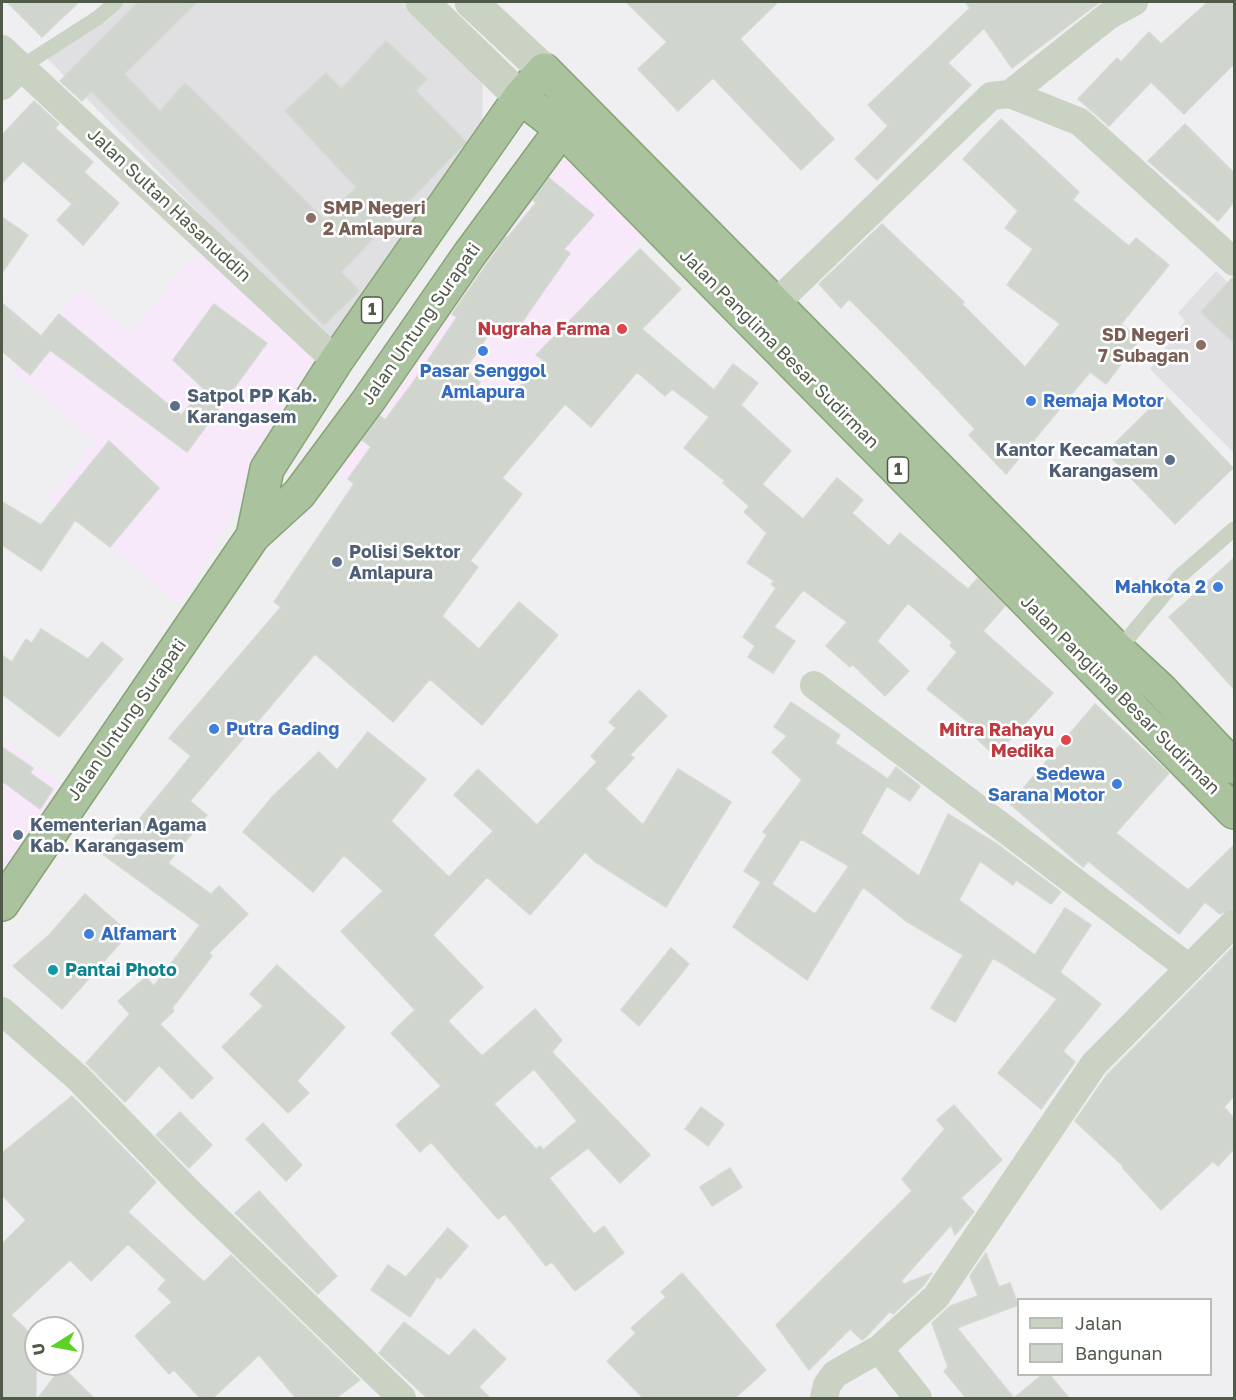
<!DOCTYPE html>
<style>
body{margin:0}
#map{position:relative;width:1236px;height:1400px;overflow:hidden;background:#efeef1;font-family:"Golos Text",sans-serif}
canvas{display:block}
.frame{position:absolute;inset:0;border:3px solid #4f5a48;pointer-events:none}
.legend{position:absolute;left:1017px;top:1298px;width:195px;height:78px;box-sizing:border-box;background:#fff;border:2px solid #b9bdb6;margin:0;padding:8px 10px;list-style:none;font-size:18px;color:#4f5a48}
.legend li{display:flex;align-items:center;gap:12px;height:30px}
.legend b{width:30px;border:2px solid #b9bdb6}
.north{position:absolute;left:24px;top:1316px;width:60px;height:60px;box-sizing:border-box;background:#fff;border:2px solid #b9bdb6;border-radius:50%;rotate:259deg;font-size:16px;font-weight:700;line-height:24px;text-align:center;color:#4f5a48}
.north::after{content:'';display:block;margin:auto;width:21px;height:27px;background:#5cd227;clip-path:polygon(50% 0,100% 100%,50% 72%,0 100%)}
</style>
<div id="map">
<canvas width="1236" height="1400"></canvas>
<div class="frame"></div>
<ul class="legend">
<li><b style="height:8px;background:#c9d2c3"></b>Jalan</li>
<li><b style="height:16px;background:#d0d6ce"></b>Bangunan</li>
</ul>
<div class="north">U</div>
</div>
<script>
const ctx = document.querySelector('canvas').getContext('2d');
ctx.lineJoin = 'round';
function fill(path, color) {
  ctx.fillStyle = color;
  ctx.fill(path, 'evenodd');
}
function poly(rows) {
  const path = new Path2D();
  for (const r of rows) {
    path.moveTo(r[0], r[1]);
    for (let i = 2; i < r.length; i += 2) path.lineTo(r[i], r[i + 1]);
  }
  return path;
}
function stroke(path, color, width, dash) {
  ctx.strokeStyle = color;
  ctx.lineWidth = width;
  ctx.lineCap = dash ? 'butt' : 'round';
  ctx.setLineDash(dash || []);
  ctx.stroke(path);
}
function label(font, color, halo, rows, align = 'center') {
  ctx.font = font + ' "Golos Text",sans-serif';
  ctx.lineWidth = 5;
  ctx.setLineDash([]);
  ctx.textBaseline = 'middle';
  ctx.strokeStyle = halo;
  ctx.fillStyle = color;
  for (const [text, x, y, turn = 0] of rows) {
    ctx.save();
    ctx.translate(x, y);
    ctx.rotate((+turn || 0) * Math.PI / 180);
    ctx.textAlign = isNaN(turn) ? turn : align;
    if (halo) ctx.strokeText(text, 0, 0);
    ctx.fillText(text, 0, 0);
    ctx.restore();
  }
}
const commercial = poly([
 [565,146,646,232,405,527,331,469],
 [205,243,324,359,181,604,49,499,95,441,11,370,81,289,130,333],
 [2,738,67,790,2,879]
]);
const education = poly([
 [126,2,402,2,483,77,482,124,330,347,46,57,105,22],
 [1216,271,1234,288,1234,453,1150,369,1185,321,1178,313]
]);
const building = poly([
 [7,2,79,2,42,37,7,2],
 [138,2,197,2,124,74,160,111,185,83,325,220,356,187,285,111,326,73,341,89,386,41,427,79,416,91,466,142,341,272,359,291,324,325,91,91,82,101,60,81,138,2],
 [626,2,778,2,740,39,834,139,801,170,713,78,678,111,638,69,667,42,626,2],
 [965,2,1100,2,1012,68,984,28,948,63,971,85,877,180,855,159,888,126,868,105,970,8,965,2],
 [1208,2,1234,2,1234,64,1184,114,1151,82,1109,126,1078,99,1117,58,1121,62,1149,32,1161,44,1208,2],
 [34,101,59,124,55,128,93,162,84,172,119,203,83,245,57,220,72,204,23,161,2,183,2,135,34,101],
 [1001,119,1079,192,1073,200,1129,246,1136,238,1169,265,1121,324,1140,339,1106,384,1090,372,1006,474,969,435,975,429,907,357,849,299,841,308,819,284,882,224,964,302,962,304,1025,367,1060,324,1007,285,1033,249,1005,228,1018,211,963,159,1001,119],
 [1185,124,1234,173,1234,202,1218,221,1148,161,1185,124],
 [549,178,594,215,564,249,570,253,511,338,494,326,465,370,480,382,471,395,486,407,498,395,507,401,543,360,536,355,640,249,681,289,642,329,714,390,733,364,758,383,741,405,791,451,762,484,803,519,837,478,863,500,852,513,889,546,900,533,968,589,978,578,1005,606,983,631,1053,693,995,756,974,736,978,730,927,689,957,652,950,646,952,642,908,603,877,641,909,671,885,696,852,664,850,667,826,646,847,622,803,590,774,627,795,641,773,673,748,657,755,646,743,637,776,588,771,584,774,581,747,563,767,533,744,512,749,506,723,483,725,481,684,448,709,417,672,389,665,396,637,372,591,427,565,404,502,478,522,494,470,561,478,567,442,616,479,649,519,602,558,635,482,725,430,679,393,722,315,654,190,801,207,815,168,863,211,894,219,886,248,914,209,953,212,956,172,1008,174,1011,160,1024,213,1078,192,1099,159,1065,125,1102,86,1063,130,1014,118,1001,146,977,154,986,200,925,102,854,121,829,127,834,191,756,169,738,281,607,274,602,354,484,348,479,371,447,362,440,380,416,385,420,412,384,457,317,452,314,506,237,507,238,536,203,533,200,549,178],
 [2,217,28,235,2,273,2,217],
 [1232,278,1234,278,1234,343,1201,312,1232,278],
 [2,303,41,336,59,314,181,415,204,389,173,360,214,304,267,343,187,452,50,350,30,375,2,351,2,303],
 [1164,395,1233,468,1175,524,1106,452,1164,395],
 [109,441,159,488,110,547,75,520,41,571,2,545,2,502,41,525,109,441],
 [1234,558,1234,689,1169,617,1234,558],
 [41,629,88,659,102,642,123,659,59,737,2,694,2,655,12,662,26,639,32,643,41,629],
 [639,690,667,716,630,755,634,758,605,789,643,825,678,769,731,802,666,907,594,861,585,852,530,915,487,877,433,935,483,987,448,1021,482,1056,535,1009,562,1040,552,1052,650,1155,620,1183,588,1148,549,1178,594,1234,604,1226,624,1253,575,1291,552,1262,546,1266,505,1214,498,1219,431,1142,420,1152,396,1125,441,1086,391,1033,415,1010,341,931,383,891,344,855,313,892,243,832,273,796,319,752,337,770,368,732,426,779,391,821,449,877,493,831,454,795,478,769,537,825,597,762,591,756,616,728,609,722,639,690],
 [534,1069,577,1121,543,1150,540,1146,536,1149,494,1104,534,1069],
 [791,702,840,735,835,743,888,779,896,767,920,786,910,801,887,786,861,833,919,876,948,814,997,844,1061,892,1051,904,1016,880,1013,885,980,861,959,900,1035,955,1065,908,1091,925,1060,972,1101,1004,1063,1051,1075,1062,1041,1109,998,1073,1057,999,1005,965,993,958,955,1022,931,1008,963,955,906,921,863,887,807,980,733,927,761,882,744,871,767,835,763,832,802,780,772,752,787,736,774,727,791,702],
 [801,839,849,866,815,914,772,884,801,839],
 [1095,704,1169,773,1116,833,1188,890,1234,845,1234,907,1220,914,1205,902,1179,934,1088,861,1083,867,1010,804,1095,704],
 [2,747,33,768,30,773,53,789,40,809,2,781,2,747],
 [85,894,129,933,62,1009,13,966,49,935,85,894],
 [1234,946,1234,1096,1224,1107,1234,1118,1234,1149,1218,1166,1213,1161,1161,1210,1122,1167,1123,1166,1075,1121,1107,1075,1234,946],
 [671,948,689,964,639,1026,621,1010,671,948],
 [277,965,345,1027,297,1081,309,1093,288,1113,222,1047,263,1006,250,994,277,965],
 [72,1096,156,1182,128,1212,204,1282,231,1255,360,1380,336,1398,296,1398,259,1355,213,1398,200,1398,174,1370,169,1374,135,1336,172,1302,158,1289,166,1280,128,1244,91,1281,70,1260,11,1315,36,1339,36,1398,2,1398,2,1244,26,1220,2,1195,2,1153,72,1096],
 [954,1105,1002,1160,961,1198,974,1212,955,1235,951,1225,901,1281,904,1284,932,1273,923,1286,893,1314,890,1311,865,1338,862,1340,850,1329,809,1370,776,1325,912,1191,902,1179,945,1129,937,1120,954,1105],
 [701,1107,724,1124,708,1146,685,1129,701,1107],
 [180,1112,212,1145,189,1168,156,1135,180,1112],
 [263,1123,302,1165,286,1181,246,1139,263,1123],
 [730,1168,742,1187,712,1206,700,1187,730,1168],
 [259,1191,337,1276,318,1294,235,1213,259,1191],
 [448,1228,468,1246,440,1279,437,1277,410,1317,371,1290,388,1265,406,1277,448,1228],
 [986,1253,999,1287,1010,1283,1018,1305,957,1328,1014,1398,1043,1374,1049,1374,1069,1398,966,1398,944,1371,948,1367,932,1323,950,1306,978,1296,970,1276,986,1253],
 [682,1273,766,1370,735,1398,643,1398,607,1361,636,1333,631,1328,666,1297,661,1292,682,1273],
 [404,1322,449,1356,474,1329,506,1359,479,1387,490,1398,427,1398,379,1353,404,1322],
 [62,1367,94,1398,38,1398,62,1367]
]);
const service = poly([
 [21,67,99,17,116,2],
 [1118,650,1179,577,1234,529]
]);
const minor = poly([
 [2,49,336,361],
 [2,86,21,67],
 [1010,94,1080,122,1234,262],
 [777,302,991,96,1010,94,1108,16,1134,2],
 [814,685,1189,968],
 [2,1011,78,1078,190,1193,402,1398],
 [879,1349,918,1398],
 [824,1398,827,1385,835,1374,879,1349,936,1297,1094,1064,1234,923]
]);
const tertiary = poly([
 [422,2,520,97],
 [471,2,544,70]
]);
const trunk = poly([
 [520,97,562,129,1234,812],
 [253,536,267,469,336,361,520,97,544,70,1118,650,1160,689,1234,767],
 [2,904,253,536,299,494,368,401,469,255,562,129,577,112]
]);
const markers = [
 [311,218,6,"#8d6e63"],
 [622,329,6,"#e0444e"],
 [1201,345,6,"#8d6e63"],
 [483,351,6,"#3f7fe0"],
 [1031,401,6,"#3f7fe0"],
 [175,406,6,"#5c6f8a"],
 [1170,460,6,"#5c6f8a"],
 [337,562,6,"#5c6f8a"],
 [1218,587,6,"#3f7fe0"],
 [214,729,6,"#3f7fe0"],
 [1066,740,6,"#e0444e"],
 [1117,784,6,"#3f7fe0"],
 [18,835,6,"#5c6f8a"],
 [89,934,6,"#3f7fe0"],
 [53,970,6,"#0f9aa8"]
];
const shields = [
 [372,310,21],
 [898,470,21]
];
const shieldNames = [
 ["1",372,310],
 ["1",898,470]
];
const streetNames = [
 ["Jalan Sultan Hasanuddin",169,205,43],
 ["Jalan Untung Surapati",421,324,-55],
 ["Jalan Panglima Besar Sudirman",779,349,45],
 ["Jalan Panglima Besar Sudirman",1120,695,45],
 ["Jalan Untung Surapati",127,720,-55]
];
const educationNames = [
 ["SMP Negeri",323,208],
 ["2 Amlapura",323,229],
 ["SD Negeri",1189,335,"right"],
 ["7 Subagan",1189,356,"right"]
];
const healthNames = [
 ["Nugraha Farma",610,329],
 ["Mitra Rahayu",1054,730],
 ["Medika",1054,751]
];
const shopNames = [
 ["Pasar Senggol",483,371,"center"],
 ["Amlapura",483,392,"center"],
 ["Remaja Motor",1043,401],
 ["Mahkota 2",1206,587,"right"],
 ["Putra Gading",226,729],
 ["Sedewa",1105,774,"right"],
 ["Sarana Motor",1105,795,"right"],
 ["Alfamart",101,934]
];
const serviceNames = [
 ["Satpol PP Kab.",187,396],
 ["Karangasem",187,417],
 ["Kantor Kecamatan",1158,450,"right"],
 ["Karangasem",1158,471,"right"],
 ["Polisi Sektor",349,552],
 ["Amlapura",349,573],
 ["Kementerian Agama",30,825],
 ["Kab. Karangasem",30,846]
];
const cultureNames = [
 ["Pantai Photo",65,970]
];
fill(commercial, '#f7e9fa');
fill(education, '#e0dfe2');
fill(building, '#d0d6ce');
stroke(building, '#d4d9d3', 1.5);
stroke(trunk, '#86a575', 36);
stroke(service, '#c9d2c3', 15);
stroke(minor, '#c9d2c3', 28);
stroke(tertiary, '#c9d2c3', 33);
stroke(trunk, '#aac29d', 33);
for (const [x, y, r, color] of markers) {
  const dot = new Path2D();
  dot.arc(x, y, r, 0, 2 * Math.PI);
  ctx.fillStyle = color;
  ctx.fill(dot);
  stroke(dot, '#fff', 2);
}
for (const [x, y, w] of shields) {
  const box = new Path2D();
  box.roundRect(x - w / 2, y - 13, w, 26, 4.5);
  ctx.fillStyle = '#fff';
  ctx.fill(box);
  stroke(box, '#4f5a48', 1.5);
}
label('bold 16px', '#4f5a48', null, shieldNames);
label('18px', '#4f5a48', '#fff', streetNames);
label('bold 18px', '#785e54', '#fff', educationNames, 'left');
label('bold 18px', '#be3a42', '#fff', healthNames, 'right');
label('bold 18px', '#366cbe', '#fff', shopNames, 'left');
label('bold 18px', '#4e5e75', '#fff', serviceNames, 'left');
label('bold 18px', '#0d838f', '#fff', cultureNames, 'left');
</script>
